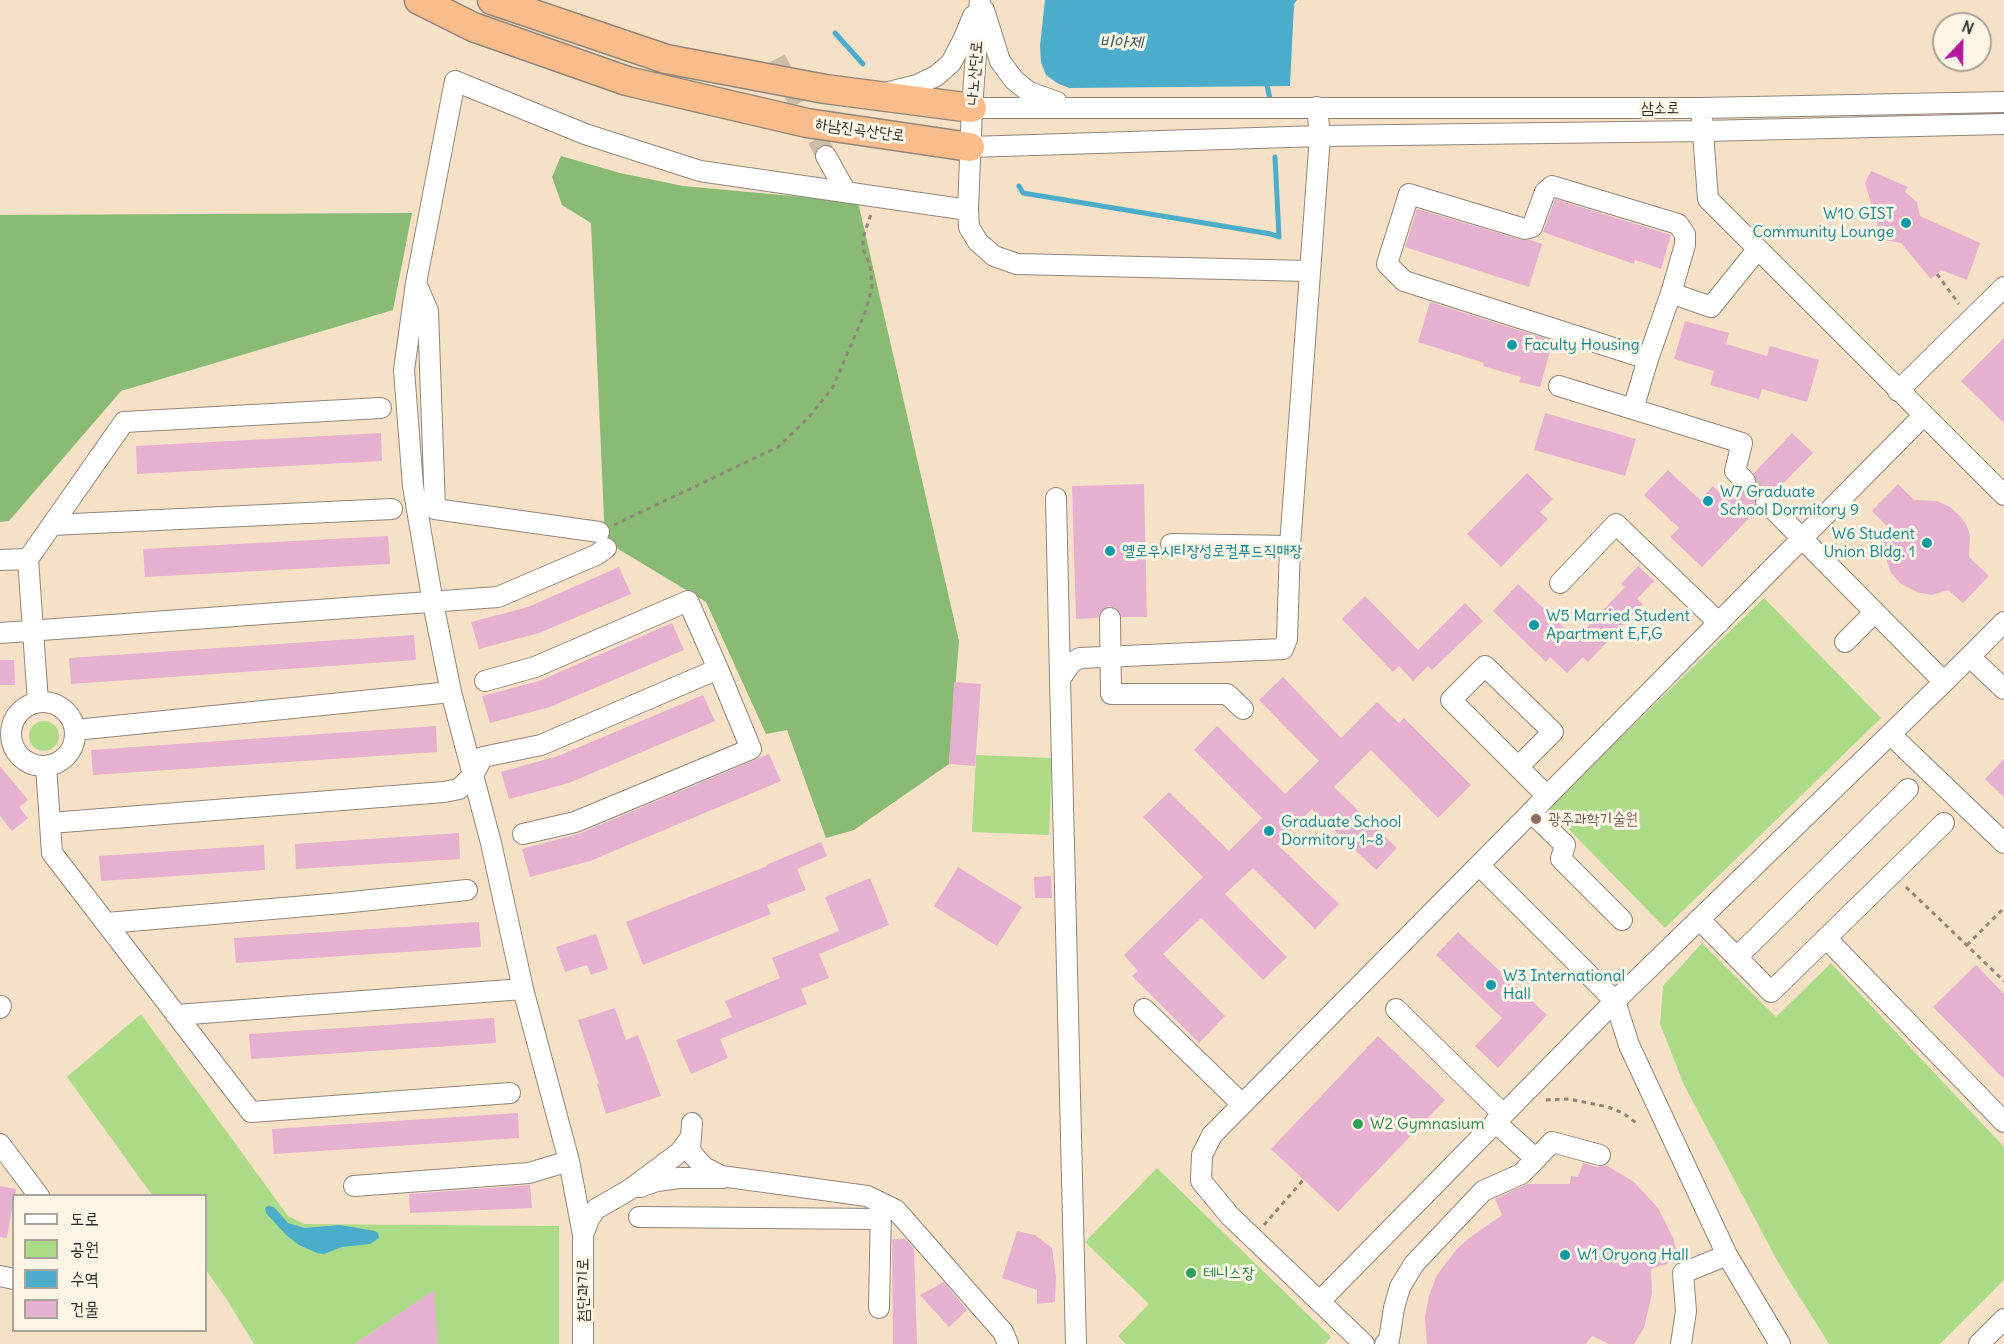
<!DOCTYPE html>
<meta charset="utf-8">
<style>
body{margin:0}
#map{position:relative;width:2004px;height:1344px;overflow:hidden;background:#f6e1c7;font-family:Delius,"Poor Story",sans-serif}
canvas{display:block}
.legend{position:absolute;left:12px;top:1194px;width:195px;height:138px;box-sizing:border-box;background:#fcf5e5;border:2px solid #a8a49b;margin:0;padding:8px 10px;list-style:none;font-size:18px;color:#2b2b2b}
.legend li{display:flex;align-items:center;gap:12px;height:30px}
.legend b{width:30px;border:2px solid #a8a49b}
.north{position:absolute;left:1932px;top:12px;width:60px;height:60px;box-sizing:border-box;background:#fcf5e5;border:2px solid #a8a49b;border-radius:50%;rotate:22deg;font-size:16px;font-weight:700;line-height:24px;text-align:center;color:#2b2b2b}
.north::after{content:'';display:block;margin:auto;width:21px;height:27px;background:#b5179e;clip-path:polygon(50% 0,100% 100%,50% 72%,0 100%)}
</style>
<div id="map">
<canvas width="2004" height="1344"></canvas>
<ul class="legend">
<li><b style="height:8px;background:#fff"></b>도로</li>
<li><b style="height:16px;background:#acdb88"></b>공원</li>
<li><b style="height:16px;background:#4badca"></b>수역</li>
<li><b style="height:16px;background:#e6b1d0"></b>건물</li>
</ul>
<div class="north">N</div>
</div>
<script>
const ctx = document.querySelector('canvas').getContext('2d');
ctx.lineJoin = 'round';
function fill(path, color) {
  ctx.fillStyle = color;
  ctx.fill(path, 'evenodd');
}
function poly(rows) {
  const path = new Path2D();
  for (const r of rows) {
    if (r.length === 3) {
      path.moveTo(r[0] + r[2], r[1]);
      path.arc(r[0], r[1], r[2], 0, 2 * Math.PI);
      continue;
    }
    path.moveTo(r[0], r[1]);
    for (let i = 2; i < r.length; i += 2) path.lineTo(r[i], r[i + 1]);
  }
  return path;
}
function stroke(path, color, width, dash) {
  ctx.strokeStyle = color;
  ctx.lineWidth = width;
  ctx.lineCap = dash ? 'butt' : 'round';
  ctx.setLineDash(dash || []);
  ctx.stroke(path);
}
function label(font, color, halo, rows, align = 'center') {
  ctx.font = font + ' Delius,"Poor Story",sans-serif';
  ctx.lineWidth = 6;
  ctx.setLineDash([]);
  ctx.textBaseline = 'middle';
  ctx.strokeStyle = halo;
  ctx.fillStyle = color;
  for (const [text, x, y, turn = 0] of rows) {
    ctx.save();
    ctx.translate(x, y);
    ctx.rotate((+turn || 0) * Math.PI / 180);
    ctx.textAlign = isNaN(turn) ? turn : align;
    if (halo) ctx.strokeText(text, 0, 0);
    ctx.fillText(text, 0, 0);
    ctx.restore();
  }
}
const green = poly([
 [1764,598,1881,718,1665,928,1548,808],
 [44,736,15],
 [976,755,1052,758,1049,835,972,832],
 [1702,943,1776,1017,1831,963,2004,1147,2004,1280,1940,1344,1829,1344,1779,1264,1684,1085,1660,1024,1663,986],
 [141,1014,288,1216,304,1224,559,1226,559,1344,438,1344,433,1291,355,1344,254,1344,227,1300,206,1270,206,1196,152,1195,67,1077],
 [1157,1168,1331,1337,1325,1344,1126,1344,1118,1336,1149,1304,1085,1242]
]);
const forest = poly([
 [561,156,620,173,683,186,858,202,959,641,949,764,854,830,826,838,787,730,766,734,706,602,605,541,591,223,562,205,552,177],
 [412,213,393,310,121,391,9,521,0,522,0,215]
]);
const water = poly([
 [1045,0,1297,0,1294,4,1290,86,1069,88,1057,83,1046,75,1041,62,1040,46],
 [268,1206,274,1207,288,1223,305,1228,340,1225,375,1231,378,1233,379,1238,370,1244,342,1247,324,1254,317,1253,299,1245,286,1235,266,1213,265,1208]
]);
const stream = poly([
 [835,33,863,64],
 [1267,85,1270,99],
 [1019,186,1023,193,1271,234,1279,237,1275,157]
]);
const building = poly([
 [1871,171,1908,187,1905,192,1917,202,1920,216,1980,243,1967,280,1941,270,1931,279,1901,243,1885,240,1875,234,1879,230,1865,183],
 [1555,199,1671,235,1661,269,1635,260,1634,264,1543,232],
 [1417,209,1522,240,1530,240,1542,244,1529,287,1405,247],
 [1430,302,1553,341,1540,387,1519,382,1521,377,1483,366,1484,363,1418,342],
 [1685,321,1729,333,1726,344,1767,356,1770,346,1819,360,1807,402,1762,389,1759,399,1710,385,1714,371,1674,359],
 [2004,338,2004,423,1961,381],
 [1545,413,1636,439,1625,476,1534,450],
 [381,433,382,461,137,474,136,446],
 [1792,433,1813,453,1774,493,1764,490,1757,494,1754,504,1757,510,1702,567,1670,537,1679,528,1644,495,1668,470,1700,500,1713,486,1727,500,1737,490,1742,493,1749,492,1754,489,1757,484,1754,473],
 [1527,473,1553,499,1540,512,1548,519,1501,567,1467,534],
 [1144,484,1147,617,1122,617,1116,608,1109,606,1100,612,1098,618,1076,619,1072,486],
 [1898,484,1914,500,1937,501,1950,507,1960,516,1967,526,1970,535,1969,557,1989,576,1963,603,1948,590,1932,595,1917,592,1901,584,1891,573,1883,550,1887,526,1872,511],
 [388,536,390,564,145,577,143,549],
 [1638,566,1654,581,1637,599,1643,604,1588,662,1583,657,1567,673,1550,657,1546,662,1493,611,1518,584,1576,639,1625,587,1621,584],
 [619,567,631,594,539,633,479,649,471,622,528,607],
 [1365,596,1418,650,1465,603,1483,621,1432,670,1428,666,1413,681,1399,666,1393,672,1342,619],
 [672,623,684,650,550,707,490,723,482,696,539,681],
 [414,635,416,660,71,684,69,658],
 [0,660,14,660,15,685,0,685],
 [1283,677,1341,738,1377,702,1399,723,1404,718,1471,785,1438,818,1371,750,1334,787,1397,848,1376,870,1312,809,1277,844,1339,904,1315,929,1253,868,1225,894,1287,957,1263,980,1201,918,1163,954,1225,1016,1199,1043,1132,976,1138,971,1124,955,1203,877,1143,817,1169,792,1229,851,1262,818,1194,750,1217,726,1285,794,1319,761,1259,700],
 [954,682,981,684,975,766,949,764],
 [703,695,715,721,569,783,509,799,501,772,558,756],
 [436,726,437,752,93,775,91,750],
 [769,754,781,781,590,861,530,877,522,849,578,834],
 [2004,759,2004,797,1985,779],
 [0,766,28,800,19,807,28,818,12,831,0,816],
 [459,833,460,859,296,869,295,844],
 [821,842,827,856,797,869,806,890,767,905,771,914,643,965,626,922,767,866,766,865],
 [264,845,265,870,101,881,99,856],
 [958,867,1022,907,997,946,934,906],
 [1051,876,1052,898,1035,898,1034,877],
 [870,878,889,925,819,954,829,978,801,989,807,1004,720,1039,728,1058,691,1074,676,1040,732,1017,725,1001,780,978,772,958,839,931,825,897],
 [479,922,481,947,236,963,234,938],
 [1458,932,1547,1015,1498,1068,1475,1046,1502,1018,1436,955],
 [596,934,608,969,591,975,587,965,565,972,556,947],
 [1976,965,2004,994,2004,1079,1933,1007],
 [615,1008,626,1040,638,1035,661,1096,606,1114,597,1084,599,1084,578,1020],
 [494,1018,496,1043,251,1059,249,1034],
 [1378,1036,1445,1100,1338,1212,1271,1149],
 [518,1113,519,1138,274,1154,272,1129],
 [1583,1163,1597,1167,1606,1165,1634,1182,1658,1208,1674,1240,1678,1260,1651,1269,1652,1294,1644,1328,1634,1344,1609,1344,1592,1336,1586,1344,1427,1344,1425,1317,1429,1296,1437,1275,1456,1250,1468,1239,1502,1215,1495,1199,1527,1184,1570,1184,1571,1176,1578,1177],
 [530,1185,532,1208,410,1213,409,1194],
 [0,1186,16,1189,15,1196,14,1196,7,1238,0,1237],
 [1017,1231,1035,1235,1052,1248,1056,1277,1055,1302,1037,1304,1037,1290,1002,1278],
 [892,1239,905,1239,914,1249,917,1344,893,1344],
 [944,1282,967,1310,949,1327,920,1295],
 [434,1290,438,1344,355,1344]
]);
const minorTunnel = poly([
 [776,59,826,156],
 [1745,481,1766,502]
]);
const path = poly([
 [1937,274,1959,304],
 [614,525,778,447,810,416,833,387,866,310,872,287,870,265,863,249,863,238,871,214],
 [1906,887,2004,981],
 [1967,945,2004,908],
 [1546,1100,1569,1099,1608,1107,1623,1113,1639,1125],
 [1264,1225,1304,1179]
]);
const minor = poly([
 [980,0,972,108,968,210,969,227,978,242,994,256,1017,264,1309,271],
 [984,10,1000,61,1014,80,1029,92,1057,102],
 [889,92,917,85,936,76,951,63,964,38,973,16],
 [972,108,1701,108,2004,102],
 [1702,119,1708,199,2004,495],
 [970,147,1320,136,1702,131,2004,124],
 [826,156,846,192],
 [416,283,428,311,435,509,599,532],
 [1671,293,1648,359,1404,281,1387,264,1409,194,1525,229,1532,227,1545,192,1552,186,1678,224,1685,234,1685,245,1671,293,1711,307,1757,250],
 [1559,386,1633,409,1648,359],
 [1898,391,2004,287],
 [1633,409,1742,443,1735,471,1745,481],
 [1056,498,1060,679],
 [1766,502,1944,682],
 [52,525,392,509],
 [1171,544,1290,546],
 [0,560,28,559],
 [1560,583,1616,524,1719,623],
 [1110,618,1111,694,1227,694,1243,709],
 [0,633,498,597,596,555,606,548],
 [1845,642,1875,612],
 [1970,657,2004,689],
 [485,681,535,667,688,601,718,669],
 [38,702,28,559,124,422,381,408],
 [43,734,32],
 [75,730,451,692],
 [1890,734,2004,843],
 [46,766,52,853,251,1112,510,1093],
 [1518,767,1553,732,1485,666,1451,700,1547,796],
 [1531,812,1565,845,1561,859,1622,920],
 [50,823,444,792,459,789,473,775,483,757,541,745,718,669,751,749,575,822,523,834],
 [1479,865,1615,1001,1629,1045,1727,1255,1780,1344],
 [1699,919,1771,992,1944,823],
 [107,923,342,903,467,890],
 [1826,938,2004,1122],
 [1737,957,1908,789],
 [0,1008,1,1006],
 [1144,1009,1242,1104],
 [1396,1009,1503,1114],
 [176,1015,523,989],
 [691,1137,690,1147,692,1154,704,1167,721,1176,867,1196,896,1210,1003,1332,1008,1344],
 [0,1144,39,1196],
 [1536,1159,1552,1142,1600,1155],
 [354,1186,529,1173,569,1161],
 [640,1187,657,1181,679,1178,723,1178],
 [639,1217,881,1219],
 [583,1235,589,1219,596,1209,629,1190,680,1152,691,1137,692,1123],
 [0,1276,14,1279],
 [1320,1301,1615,1001,1944,682,2004,622],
 [879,1308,881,1206],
 [583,1344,583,1235,569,1161,523,989,491,843,451,692,433,603,413,486,404,370,416,283,455,81,585,134,700,171,968,210],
 [1076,1344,1060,679,1071,663,1080,658,1283,649,1287,639,1290,546,1320,136,1317,107],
 [1364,1344,1230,1216,1201,1181,1202,1155,1212,1135,1923,416],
 [1385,1344,1389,1340,1394,1308,1400,1287,1414,1264,1483,1191,1521,1174,1536,1159,1495,1122],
 [1681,1344,1686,1311,1683,1273,1727,1255],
 [1979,1344,2004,1319]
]);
const highway = poly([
 [419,0,473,27,627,81,807,123,970,147],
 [492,0,666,59,825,89,972,108]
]);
const markers = [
 [1906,223,6,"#0f9aa8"],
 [1512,345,6,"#0f9aa8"],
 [1708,501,6,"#0f9aa8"],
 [1927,543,6,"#0f9aa8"],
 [1110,551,6,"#0f9aa8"],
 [1534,625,6,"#0f9aa8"],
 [1536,819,6,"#8d6e63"],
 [1269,831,6,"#0f9aa8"],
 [1491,985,6,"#0f9aa8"],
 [1358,1124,6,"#2e9e5b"],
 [1565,1255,6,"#0f9aa8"],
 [1191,1273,6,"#2e9e5b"]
];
const streetNames = [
 ["나노산단로",975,73,-86],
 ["삼소로",1660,108],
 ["하남진곡산단로",860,130,8],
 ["첨단과기로",583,1290,-90]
];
const cultureNames = [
 ["W10 GIST",1894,214,"right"],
 ["Community Lounge",1894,232,"right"],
 ["Faculty Housing",1524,345],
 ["W7 Graduate",1720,492],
 ["School Dormitory 9",1720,510],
 ["W6 Student",1915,534,"right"],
 ["Union Bldg. 1",1915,552,"right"],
 ["옐로우시티장성로컬푸드직매장",1122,551],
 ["W5 Married Student",1546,616],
 ["Apartment E,F,G",1546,634],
 ["Graduate School",1281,822],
 ["Dormitory 1~8",1281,840],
 ["W3 International",1503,976],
 ["Hall",1503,994],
 ["W1 Oryong Hall",1577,1255]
];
const educationNames = [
 ["광주과학기술원",1548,819]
];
const leisureNames = [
 ["W2 Gymnasium",1370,1124],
 ["테니스장",1203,1273]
];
const waterNames = [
 ["비아제",1121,43]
];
fill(green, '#acdb88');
fill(forest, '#89bb74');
fill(water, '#4badca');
stroke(stream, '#4badca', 5);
fill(building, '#e6b1d0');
stroke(minorTunnel, '#cdbda8', 20, [20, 10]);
stroke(minor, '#908679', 22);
stroke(highway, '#908679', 31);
stroke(path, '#908679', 3, [4.5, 4.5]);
stroke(minor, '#fff', 20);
stroke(highway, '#f9bc8a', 28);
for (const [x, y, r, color] of markers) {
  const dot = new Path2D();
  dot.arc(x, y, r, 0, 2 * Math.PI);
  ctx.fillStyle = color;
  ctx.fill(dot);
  stroke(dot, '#fcf5e5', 2);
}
label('16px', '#2b2b2b', '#fcf5e5', streetNames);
label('16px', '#0d838f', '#fcf5e5', cultureNames, 'left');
label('16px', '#785e54', '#fcf5e5', educationNames, 'left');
label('16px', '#27864d', '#fcf5e5', leisureNames, 'left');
label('italic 18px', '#365863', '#fcf5e5', waterNames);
</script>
